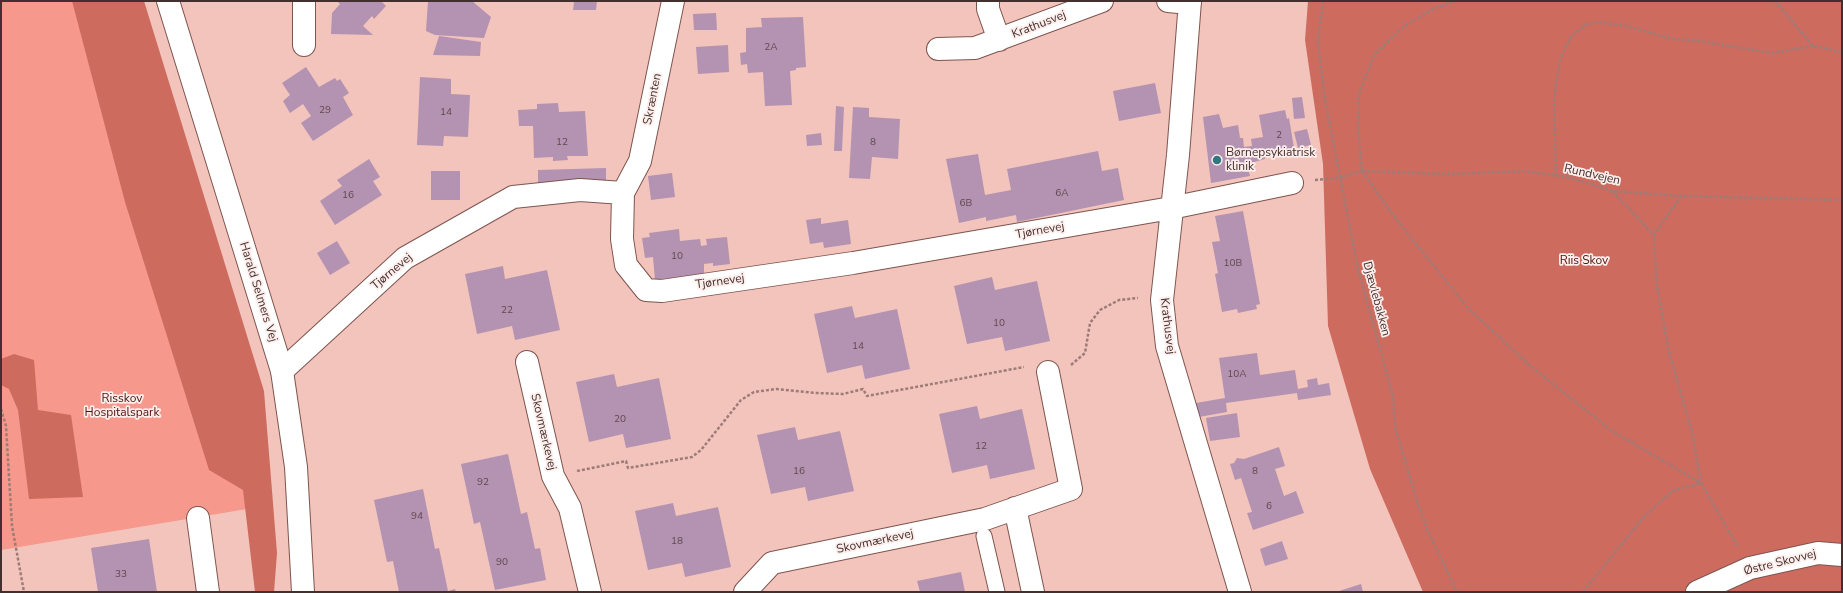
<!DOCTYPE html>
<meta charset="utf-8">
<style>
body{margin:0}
#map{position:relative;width:1843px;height:593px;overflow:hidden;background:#f3c4bc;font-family:"Nunito Sans",sans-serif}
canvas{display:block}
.frame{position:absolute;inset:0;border:2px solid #43302e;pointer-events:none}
</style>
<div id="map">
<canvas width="1843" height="593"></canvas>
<div class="frame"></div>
</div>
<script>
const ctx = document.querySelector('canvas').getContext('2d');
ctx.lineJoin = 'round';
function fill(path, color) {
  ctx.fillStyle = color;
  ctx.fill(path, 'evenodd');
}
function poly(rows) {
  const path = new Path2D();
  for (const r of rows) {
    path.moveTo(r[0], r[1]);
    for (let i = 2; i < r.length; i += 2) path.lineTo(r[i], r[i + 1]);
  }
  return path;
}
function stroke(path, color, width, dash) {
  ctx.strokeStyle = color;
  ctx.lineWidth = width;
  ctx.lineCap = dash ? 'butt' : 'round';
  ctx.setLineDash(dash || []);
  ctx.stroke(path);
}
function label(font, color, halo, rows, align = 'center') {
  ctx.font = font + ' "Nunito Sans",sans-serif';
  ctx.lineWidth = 3.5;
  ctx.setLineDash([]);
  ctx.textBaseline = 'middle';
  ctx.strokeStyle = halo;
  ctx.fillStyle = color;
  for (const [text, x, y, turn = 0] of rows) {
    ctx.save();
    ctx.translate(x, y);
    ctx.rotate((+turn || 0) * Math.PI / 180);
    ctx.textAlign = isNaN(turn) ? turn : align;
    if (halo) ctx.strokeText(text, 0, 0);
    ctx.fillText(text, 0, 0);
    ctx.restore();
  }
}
const green = poly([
 [1,1,131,1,265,506,1,550]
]);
const forest = poly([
 [72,1,144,1,264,391,277,553,274,592,255,592,243,490,209,470,125,202],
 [1308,1,1842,1,1842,592,1423,592,1370,469,1328,326,1323,164,1305,40],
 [14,354,34,360,38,410,71,415,83,497,29,499,18,410,9,389,1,385,1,359]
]);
const building = poly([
 [337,1,383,1,382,2,386,6,374,19,372,16,363,26,373,35,331,34,332,13,340,4],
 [428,1,472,1,491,17,484,38,435,35,426,31],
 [588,1,597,1,596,10,573,10,574,2],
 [716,13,717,30,694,30,693,14],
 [803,17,806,67,796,68,796,70,790,71,792,105,765,106,763,72,748,73,747,64,741,65,740,53,746,52,746,28,762,27,761,18],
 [439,36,481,42,480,56,433,55],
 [728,45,729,72,698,74,696,47],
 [306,67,319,87,335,78,337,81,340,79,349,93,343,97,353,115,313,141,301,123,311,116,303,104,290,113,283,101,290,95,282,83],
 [420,77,451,79,451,94,470,95,468,137,444,136,443,146,417,145],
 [1155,83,1161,113,1119,121,1113,91],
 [1302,97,1305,118,1294,119,1292,98],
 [558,103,559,112,585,111,588,156,567,156,568,160,553,161,553,157,534,158,533,126,519,126,518,110,537,109,537,104],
 [836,106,844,107,842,151,834,151],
 [853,107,869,108,869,117,900,119,898,159,872,157,870,179,849,178],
 [1285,110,1287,119,1289,118,1294,148,1264,153,1265,159,1247,164,1250,176,1211,183,1203,117,1219,114,1223,128,1238,125,1240,138,1243,138,1244,147,1252,146,1251,139,1263,137,1259,115],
 [1307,129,1311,145,1298,148,1294,132],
 [821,133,822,145,807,146,806,135],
 [1098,151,1102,171,1118,168,1124,200,1017,222,1016,215,986,221,986,217,959,223,946,159,978,154,985,195,1011,190,1007,169],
 [369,159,380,177,373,181,382,195,335,225,320,201,342,186,337,180],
 [606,168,606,180,538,187,538,170],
 [431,171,460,171,460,200,431,200],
 [672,173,675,197,651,200,648,176],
 [1243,211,1260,304,1256,305,1257,309,1238,313,1237,309,1222,312,1215,274,1218,273,1212,242,1220,241,1215,216],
 [821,218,821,224,848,220,851,244,824,248,823,242,810,244,806,220],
 [679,229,680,241,700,239,701,246,707,245,706,239,727,237,730,264,713,266,713,263,704,264,704,274,655,280,653,257,645,258,642,238,650,237,649,233],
 [337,241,350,263,330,275,317,253],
 [503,266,505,279,547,270,560,330,515,340,512,326,477,334,465,274],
 [992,277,995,290,1037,281,1050,341,1005,351,1002,337,967,344,954,286],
 [852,306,855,318,897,309,910,369,865,379,862,365,827,373,814,314],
 [1257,353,1260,375,1295,370,1298,389,1308,387,1307,380,1317,378,1318,385,1329,383,1331,395,1298,400,1297,393,1226,403,1227,412,1199,417,1196,403,1225,398,1219,358],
 [614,374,617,387,659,378,671,439,626,448,623,434,589,442,576,382],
 [977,406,980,419,1022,409,1035,469,990,479,987,465,952,473,939,414],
 [1237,413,1240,437,1210,441,1206,418],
 [795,427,798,440,840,431,854,491,808,501,805,487,771,494,757,435],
 [1279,447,1285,466,1275,469,1284,496,1296,491,1304,513,1253,530,1247,513,1252,512,1241,478,1235,480,1230,464,1234,463,1237,458,1244,459],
 [508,454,521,514,527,512,535,549,540,548,546,580,495,590,480,522,474,524,461,464],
 [423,489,435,549,439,548,448,591,455,589,456,592,399,592,393,561,387,562,374,500],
 [673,503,676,516,718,507,731,567,685,577,682,563,648,570,635,511],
 [149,539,157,592,98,592,91,548],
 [1282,541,1288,559,1265,566,1260,549],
 [961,572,965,592,920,592,917,581],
 [1361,584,1363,592,1336,592]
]);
const path = poly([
 [1323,1,1318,42,1325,100,1358,269,1393,396,1395,427,1418,504,1427,529,1457,592],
 [1775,1,1813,46,1842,52],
 [1362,171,1449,174,1525,171,1571,178,1612,191,1681,196,1842,200],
 [1362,171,1396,219,1468,308,1528,364,1612,431,1701,483],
 [1556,176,1554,99,1560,60,1571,36,1587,24,1599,22,1626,26,1673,39,1699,41,1772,53,1813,46],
 [1315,180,1339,178,1362,171,1358,127,1359,94,1374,55,1403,27,1435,8,1455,1],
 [1612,191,1654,235],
 [1681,196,1654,235,1657,287,1669,352,1692,432,1701,483,1738,547],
 [1071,365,1085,353,1090,323,1100,310,1119,300,1138,298],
 [1,409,6,426,12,526,24,592],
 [577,471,626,461,628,468,692,457,701,450,741,400,754,392,776,389,816,393,843,394,863,389,867,396,1024,367],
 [1583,592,1642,519,1672,491,1701,483]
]);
const service = poly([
 [984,536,997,592]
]);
const minor = poly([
 [988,1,988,9,999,40],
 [1168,1,1190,3],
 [1190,1,1178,155,1162,300,1167,346,1240,592],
 [304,45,304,1],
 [938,49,975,48,1102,1],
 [623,193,640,161,673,1],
 [527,362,553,476,570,508,590,592],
 [282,371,405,258,513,197,580,190,623,193,622,239,626,265,646,290,662,291,853,263,1171,208,1292,183],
 [1015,508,1033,592],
 [198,518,208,592],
 [745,592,772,563,985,519,1071,489,1048,372],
 [1697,592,1750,568,1818,553,1842,555]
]);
const tertiary = poly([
 [168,1,282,371,296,467,303,592]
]);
const markers = [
 [1217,160,5,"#2f7781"]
];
const numberNames = [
 ["2A",771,48],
 ["29",325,111],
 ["14",446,113],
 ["2",1279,136],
 ["12",562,143],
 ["8",873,143],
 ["6A",1062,194],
 ["16",348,196],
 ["6B",966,204],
 ["10",677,257],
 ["10B",1233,264],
 ["22",507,311],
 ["10",999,324],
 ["14",858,347],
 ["10A",1237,375],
 ["20",620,420],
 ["12",981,447],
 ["16",799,472],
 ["8",1255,472],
 ["92",483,483],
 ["6",1269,507],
 ["94",417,517],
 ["18",677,542],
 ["90",502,563],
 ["33",121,575]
];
const streetNames = [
 ["Krathusvej",1039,25,-21],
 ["Skrænten",653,99,-79],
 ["Rundvejen",1592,175,13],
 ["Tjørnevej",1040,231,-10],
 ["Tjørnevej",392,272,-40],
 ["Tjørnevej",720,282,-8],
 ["Harald Selmers Vej",258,292,73],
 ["Djævlebakken",1376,299,75],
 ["Krathusvej",1167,326,83],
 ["Skovmærkevej",543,432,77],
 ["Skovmærkevej",875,542,-12],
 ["Østre Skovvej",1780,563,-14]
];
const poiNames = [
 ["Børnepsykiatrisk",1226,153],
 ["klinik",1226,167]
];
const parkNames = [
 ["Riis Skov",1584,261],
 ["Risskov",122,399],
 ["Hospitalspark",122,413]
];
fill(green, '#f6988b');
fill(forest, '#ce6b5f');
fill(building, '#b393b1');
stroke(service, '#7e554f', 17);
stroke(minor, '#7e554f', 24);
stroke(tertiary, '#7e554f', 24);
stroke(path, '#9d7c77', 2.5, [3, 2]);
stroke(service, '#fff', 15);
stroke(minor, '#fff', 22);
stroke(tertiary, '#fff', 22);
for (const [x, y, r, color] of markers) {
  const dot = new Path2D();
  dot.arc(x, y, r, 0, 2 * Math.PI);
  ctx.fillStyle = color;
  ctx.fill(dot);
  stroke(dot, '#fdedeb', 1.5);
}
label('10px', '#5f494f', null, numberNames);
label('12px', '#43302e', '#fdedeb', streetNames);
label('12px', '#43302e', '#fdedeb', poiNames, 'left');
label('12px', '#50110d', '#fdedeb', parkNames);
</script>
